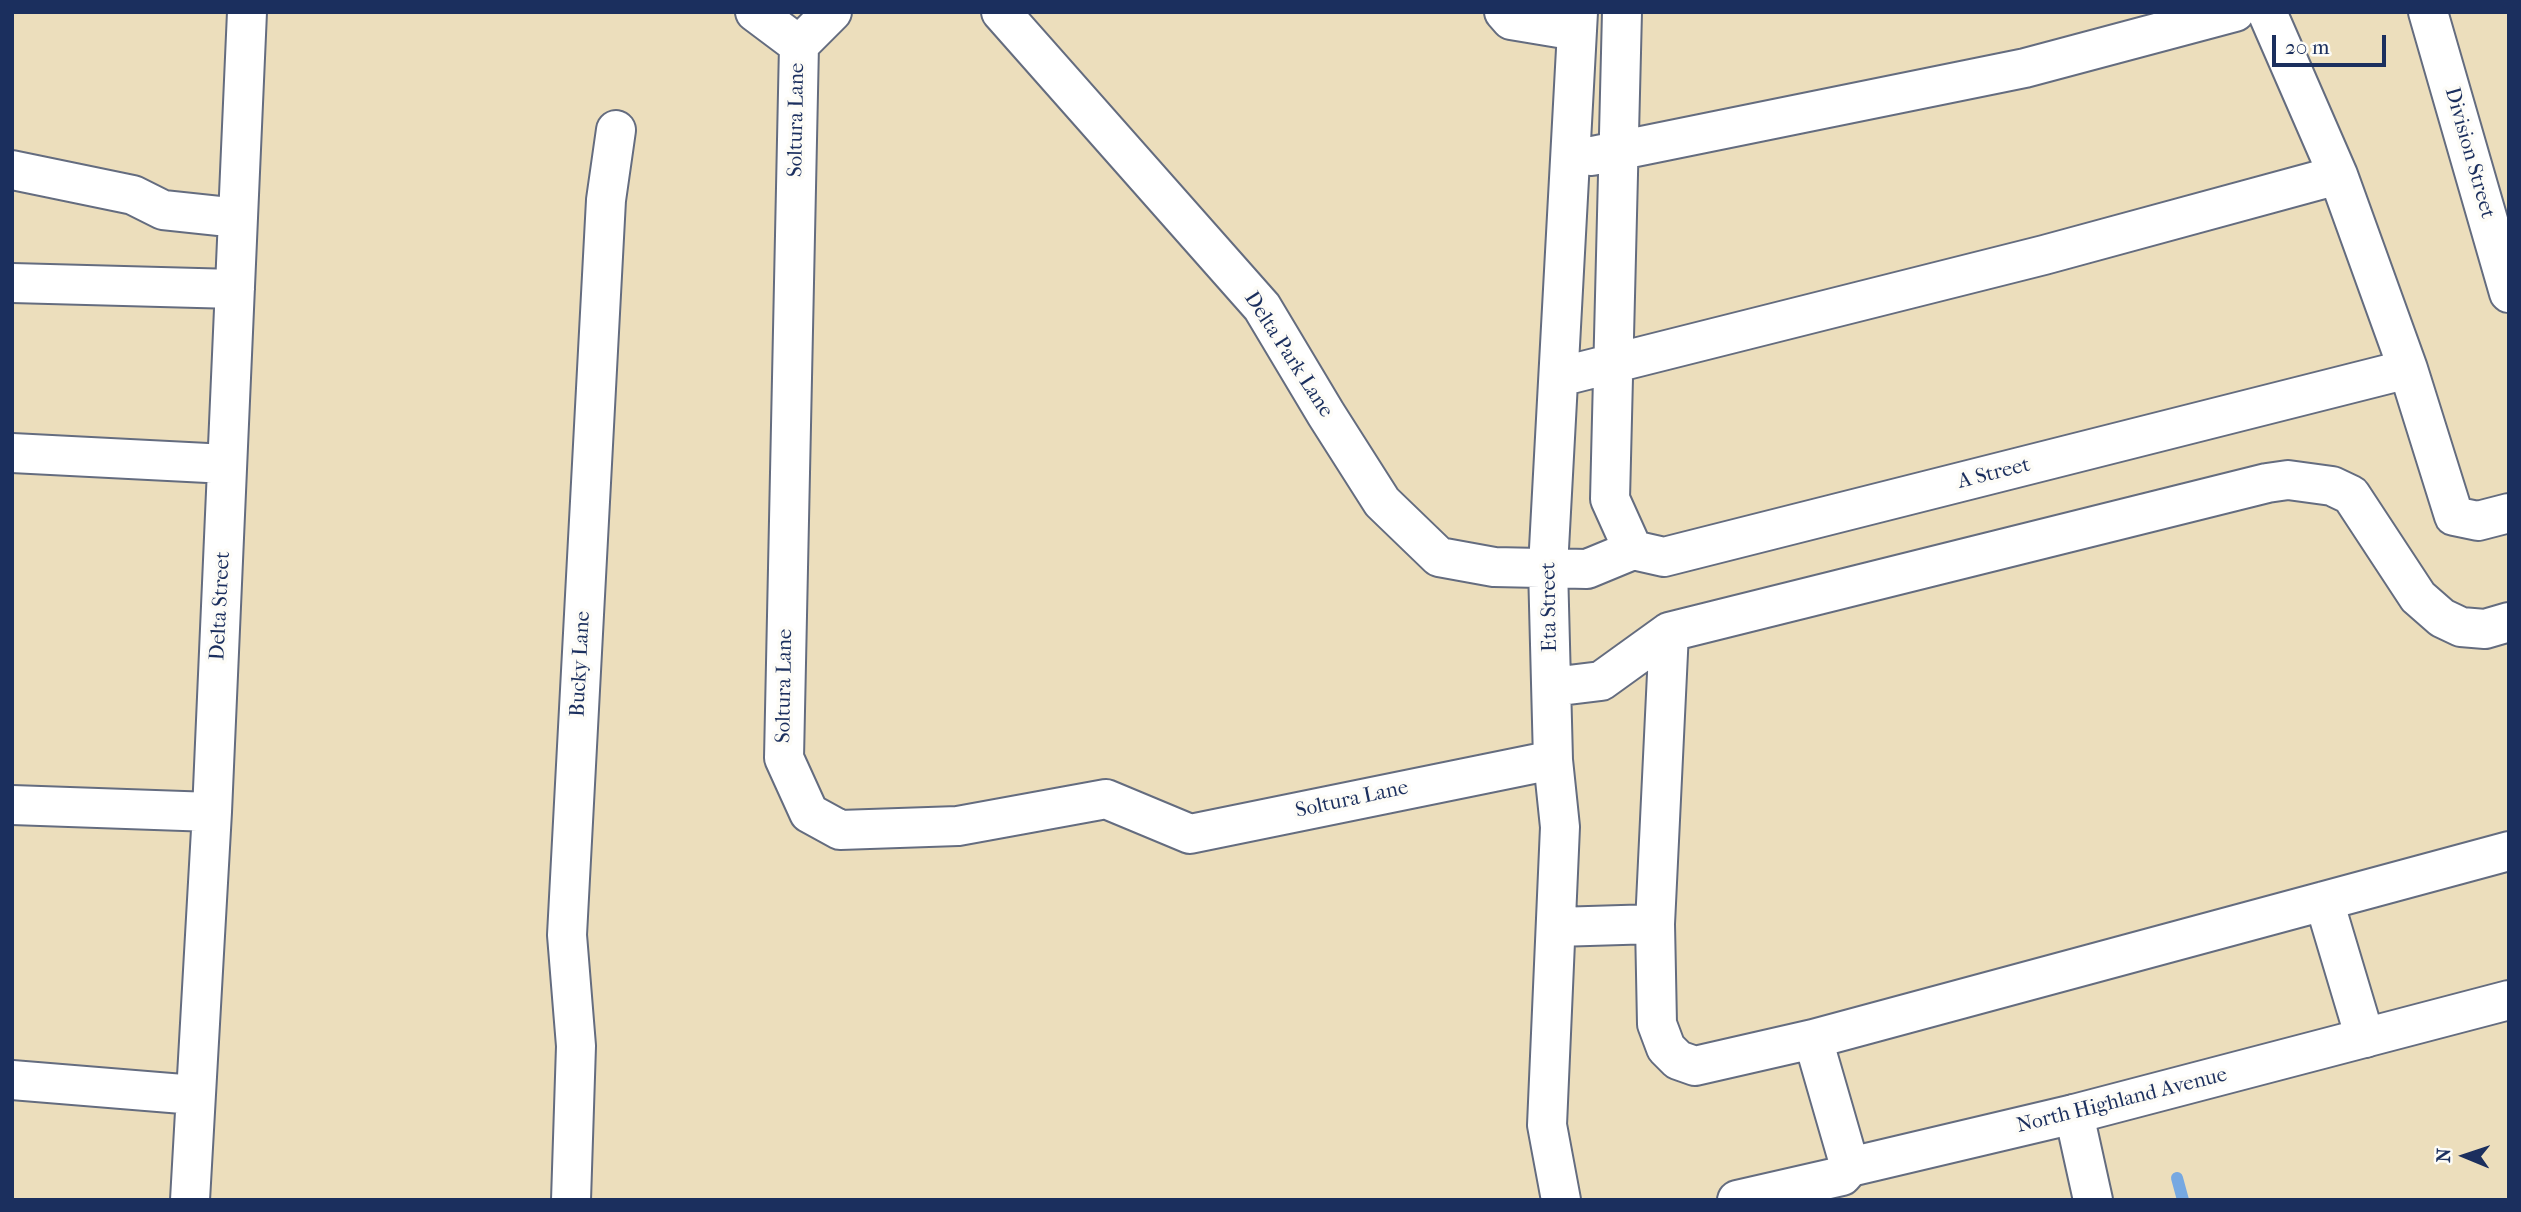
<!DOCTYPE html>
<style>
body{margin:0}
#map{position:relative;width:2521px;height:1212px;overflow:hidden;background:#ecdebc;font-family:"IM FELL French Canon",serif}
canvas{display:block}
.frame{position:absolute;inset:0;border:14px solid #1b2f5e;pointer-events:none}
.north{position:absolute;left:2430px;top:1121px;width:70px;height:70px;-webkit-text-stroke:5px #fdfcf7;paint-order:stroke;rotate:272deg;font-size:19px;font-weight:700;line-height:28px;text-align:center;color:#1b2f5e}
.north::after{content:'';display:block;margin:auto;width:24px;height:32px;background:#1b2f5e;clip-path:polygon(50% 0,100% 100%,50% 72%,0 100%)}
.scale{position:absolute;left:2272px;top:35px;width:114px;height:32px;box-sizing:border-box;border:4px solid #1b2f5e;border-top:0;padding-left:9px;font-size:21px;line-height:24px;white-space:nowrap;color:#1b2f5e;-webkit-text-stroke:5px #fdfcf7;paint-order:stroke}
</style>
<div id="map">
<canvas width="2521" height="1212"></canvas>
<div class="frame"></div>
<div class="north">N</div>
<div class="scale">20 m</div>
</div>
<script>
const ctx = document.querySelector('canvas').getContext('2d');
ctx.lineJoin = 'round';
function poly(rows) {
  const path = new Path2D();
  for (const r of rows) {
    path.moveTo(r[0], r[1]);
    for (let i = 2; i < r.length; i += 2) path.lineTo(r[i], r[i + 1]);
  }
  return path;
}
function stroke(path, color, width, dash) {
  ctx.strokeStyle = color;
  ctx.lineWidth = width;
  ctx.lineCap = dash ? 'butt' : 'round';
  ctx.setLineDash(dash || []);
  ctx.stroke(path);
}
function label(font, color, halo, rows, align = 'center') {
  ctx.font = font + ' "IM FELL French Canon",serif';
  ctx.lineWidth = 7;
  ctx.setLineDash([]);
  ctx.textBaseline = 'middle';
  ctx.strokeStyle = halo;
  ctx.fillStyle = color;
  for (const [text, x, y, turn = 0] of rows) {
    ctx.save();
    ctx.translate(x, y);
    ctx.rotate((+turn || 0) * Math.PI / 180);
    ctx.textAlign = isNaN(turn) ? turn : align;
    if (halo) ctx.strokeText(text, 0, 0);
    ctx.fillText(text, 0, 0);
    ctx.restore();
  }
}
const stream = poly([
 [2177,1178,2183,1200]
]);
const minor = poly([
 [755,12,799,45],
 [832,12,799,45,784,758,809,813,840,830,958,826,1106,799,1190,834,1553,760],
 [1001,12,1262,307,1326,414,1382,502,1439,557,1494,567,1587,569,1633,550],
 [1504,12,1511,20,1577,31],
 [1622,12,1610,499,1633,550,1664,557,2408,369],
 [2267,12,2338,175,2408,369,2454,516,2478,521,2509,513],
 [1592,156,2025,68,2235,12],
 [12,170,133,195,163,210,238,218],
 [12,283,235,289],
 [1559,377,2044,255,2338,175],
 [12,453,227,464],
 [1669,632,2267,483,2288,480,2332,486,2351,495,2418,597,2442,618,2461,627,2485,629,2509,622],
 [1552,687,1601,681,1669,632,1655,924,1556,927],
 [12,805,212,812],
 [1655,924,1657,1024,1666,1048,1678,1060,1695,1066,1813,1039],
 [2365,1038,2324,901,2509,851],
 [12,1080,195,1095],
 [2074,1114,2093,1200],
 [1850,1167,1813,1039,2324,901],
 [190,1200,212,812,247,12],
 [571,1200,576,1046,567,935,606,200,616,130],
 [1561,1200,1547,1125,1560,827,1553,760,1548,567,1578,12]
]);
const major = poly([
 [2428,12,2509,293],
 [1737,1200,1842,1176,1850,1167,2074,1114,2509,1000]
]);
const streetNames = [
 ["Soltura Lane",797,120,-89],
 ["Division Street",2469,153,74],
 ["Delta Park Lane",1288,355,57],
 ["A Street",1994,474,-14],
 ["Delta Street",221,606,-87],
 ["Eta Street",1550,607,-91],
 ["Bucky Lane",581,664,-87],
 ["Soltura Lane",785,686,-89],
 ["Soltura Lane",1352,800,-12],
 ["North Highland Avenue",2122,1101,-14]
];
stroke(stream, '#76a8e1', 12);
stroke(minor, '#646c7f', 42);
stroke(major, '#646c7f', 42);
stroke(minor, '#fff', 38);
stroke(major, '#fff', 38);
label('21px', '#1b2f5e', '#fdfcf7', streetNames);
</script>
